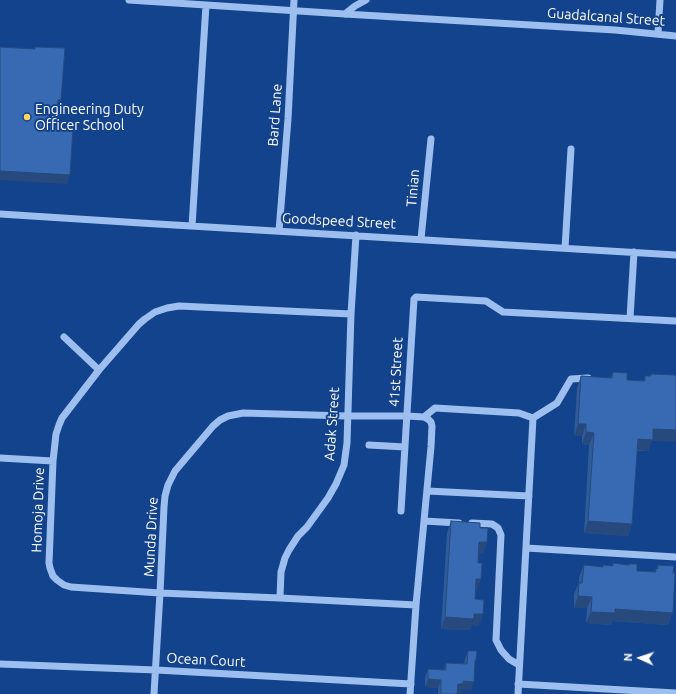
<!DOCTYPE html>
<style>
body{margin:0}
#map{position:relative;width:676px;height:694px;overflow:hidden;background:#13438c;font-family:Ubuntu,sans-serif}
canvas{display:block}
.north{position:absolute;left:620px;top:638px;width:40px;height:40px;-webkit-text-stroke:3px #13438c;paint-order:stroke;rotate:273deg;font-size:11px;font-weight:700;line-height:16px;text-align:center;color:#fff}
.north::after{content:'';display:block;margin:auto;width:14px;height:18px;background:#fff;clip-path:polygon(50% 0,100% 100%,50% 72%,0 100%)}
</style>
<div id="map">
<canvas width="676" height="694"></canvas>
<div class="north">N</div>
</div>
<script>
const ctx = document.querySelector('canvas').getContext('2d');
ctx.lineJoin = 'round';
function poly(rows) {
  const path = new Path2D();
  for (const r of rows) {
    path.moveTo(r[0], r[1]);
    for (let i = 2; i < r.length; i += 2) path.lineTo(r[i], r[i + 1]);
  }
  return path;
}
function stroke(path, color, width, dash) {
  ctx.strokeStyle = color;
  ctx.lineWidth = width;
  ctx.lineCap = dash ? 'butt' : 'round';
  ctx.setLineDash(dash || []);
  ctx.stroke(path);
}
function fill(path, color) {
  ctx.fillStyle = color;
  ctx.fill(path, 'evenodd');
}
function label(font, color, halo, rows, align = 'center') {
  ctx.font = font + ' Ubuntu,sans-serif';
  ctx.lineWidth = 4;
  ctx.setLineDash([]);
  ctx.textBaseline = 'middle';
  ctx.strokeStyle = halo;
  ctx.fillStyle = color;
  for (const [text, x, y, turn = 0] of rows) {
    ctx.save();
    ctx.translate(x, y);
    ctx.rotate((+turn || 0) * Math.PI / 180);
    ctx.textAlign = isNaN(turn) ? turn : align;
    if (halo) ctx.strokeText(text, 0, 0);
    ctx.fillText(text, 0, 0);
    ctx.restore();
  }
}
const minor = poly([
 [129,0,345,14,615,30,676,36],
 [345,14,355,6,366,0],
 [658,33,660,0],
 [0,214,141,223,676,255],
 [192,226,206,5],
 [279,231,288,119,294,0],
 [421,239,431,139],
 [565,248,571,149],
 [351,314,179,306,167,308,155,312,145,319,139,324,99,370,62,418,59,425,56,434,53,461,49,563,50,568,53,576,57,580,64,585,71,587,160,593,280,598,416,605],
 [630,318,634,252],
 [64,337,99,370],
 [424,417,435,408,519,413,533,418,518,694],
 [533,418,557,403,571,379,588,378],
 [369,445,405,447],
 [0,458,53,461],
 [427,491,529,496],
 [401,511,414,299,416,297,486,301,503,312,676,321],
 [424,521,459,523],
 [472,523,492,524,498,528,501,535,496,640,501,650,509,659,519,665],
 [526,548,676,557],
 [280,598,281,572,285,558,289,550,298,536,307,527,328,498,336,484,344,465,347,443,351,314,356,235],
 [0,664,156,670,411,684],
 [518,684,676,693],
 [154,694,160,593,164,507,165,496,168,485,175,471,213,426,220,420,228,416,243,413,347,416,407,416,424,417,428,419,431,422,432,426,431,447,416,605,410,694]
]);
const wall = poly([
 [613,372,627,380,644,381,645,376,650,376,651,374,652,441,648,451,637,451,632,524,628,536,584,533,589,445,582,444,582,436,574,436,577,388,581,376,610,378],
 [451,521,480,528,483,554,478,554,477,591,475,591,475,599,479,626,472,625,470,630,441,629,447,533],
 [613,563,637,571,655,572,658,565,668,625,612,621,611,625,586,623,587,608,574,608,574,594,579,583,579,577,584,565,603,567,603,565,612,566],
 [468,651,476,660,475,662,471,690,461,690,460,693,458,692,457,694,438,694,438,688,425,687,425,677,428,669,444,670,446,663,464,664,465,659]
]);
const shadedWall = poly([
 [58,100,61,100,58,109,55,109],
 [0,171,70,175,67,184,0,180],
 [578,424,586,424,582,436,574,436],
 [653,429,676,430,676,442,652,441,648,451,634,450,638,439],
 [586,432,594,433,589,445,582,444],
 [588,521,632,524,628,536,584,533],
 [479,542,487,542,483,554,475,554],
 [476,579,481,579,477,591,472,591],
 [578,596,592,597,587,608,574,608],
 [615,609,673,613,668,625,612,621,611,625,586,623,591,612],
 [474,614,483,614,479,626,472,625,470,630,441,629,445,617],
 [428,679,441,680,438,688,425,687],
 [463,681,474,682,471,690,461,690,460,693,455,692,458,684]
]);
const building = poly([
 [0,47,35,49,35,47,65,48,61,100,58,100,56,127,73,128,70,175,0,171,0,47],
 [613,372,627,373,627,380,645,381,645,376,651,376,651,374,676,375,676,430,653,429,653,440,638,439,632,524,588,521,594,433,586,432,586,424,578,424,581,376,612,378,613,372],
 [451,521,480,523,480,528,488,528,487,542,479,542,478,563,482,563,481,579,476,579,475,599,484,600,483,614,474,614,474,619,445,617,451,521],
 [613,563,629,565,629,564,637,564,637,571,656,572,656,568,658,569,658,565,674,566,673,573,675,573,673,613,615,609,615,613,591,612,592,597,578,596,579,583,582,583,584,565,603,567,603,565,613,566,613,563],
 [468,651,477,651,476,660,475,660,474,682,463,681,463,684,458,684,457,694,441,694,441,680,428,679,428,669,446,670,446,663,467,664,468,651]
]);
const markers = [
 [27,117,4,"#ffd65b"]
];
const streetNames = [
 ["Guadalcanal Street",606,17,4],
 ["Bard Lane",275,115,-86],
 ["Tinian",413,188,-85],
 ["Goodspeed Street",339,221,3],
 ["41st Street",396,372,-87],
 ["Adak Street",332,424,-86],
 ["Homoja Drive",38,510,-88],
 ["Munda Drive",151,537,-87],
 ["Ocean Court",206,660,3]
];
const poiNames = [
 ["Engineering Duty",35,109],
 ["Officer School",35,125]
];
stroke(minor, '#9cbff0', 7);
fill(wall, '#2f5b9a');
fill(shadedWall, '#264a7d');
fill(building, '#376ab3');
stroke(building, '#264a7d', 1);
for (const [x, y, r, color] of markers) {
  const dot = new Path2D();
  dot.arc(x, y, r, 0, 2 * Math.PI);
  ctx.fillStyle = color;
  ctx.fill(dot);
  stroke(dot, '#13438c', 1.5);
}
label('14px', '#fff', '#13438c', streetNames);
label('14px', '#fff', '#13438c', poiNames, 'left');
</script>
